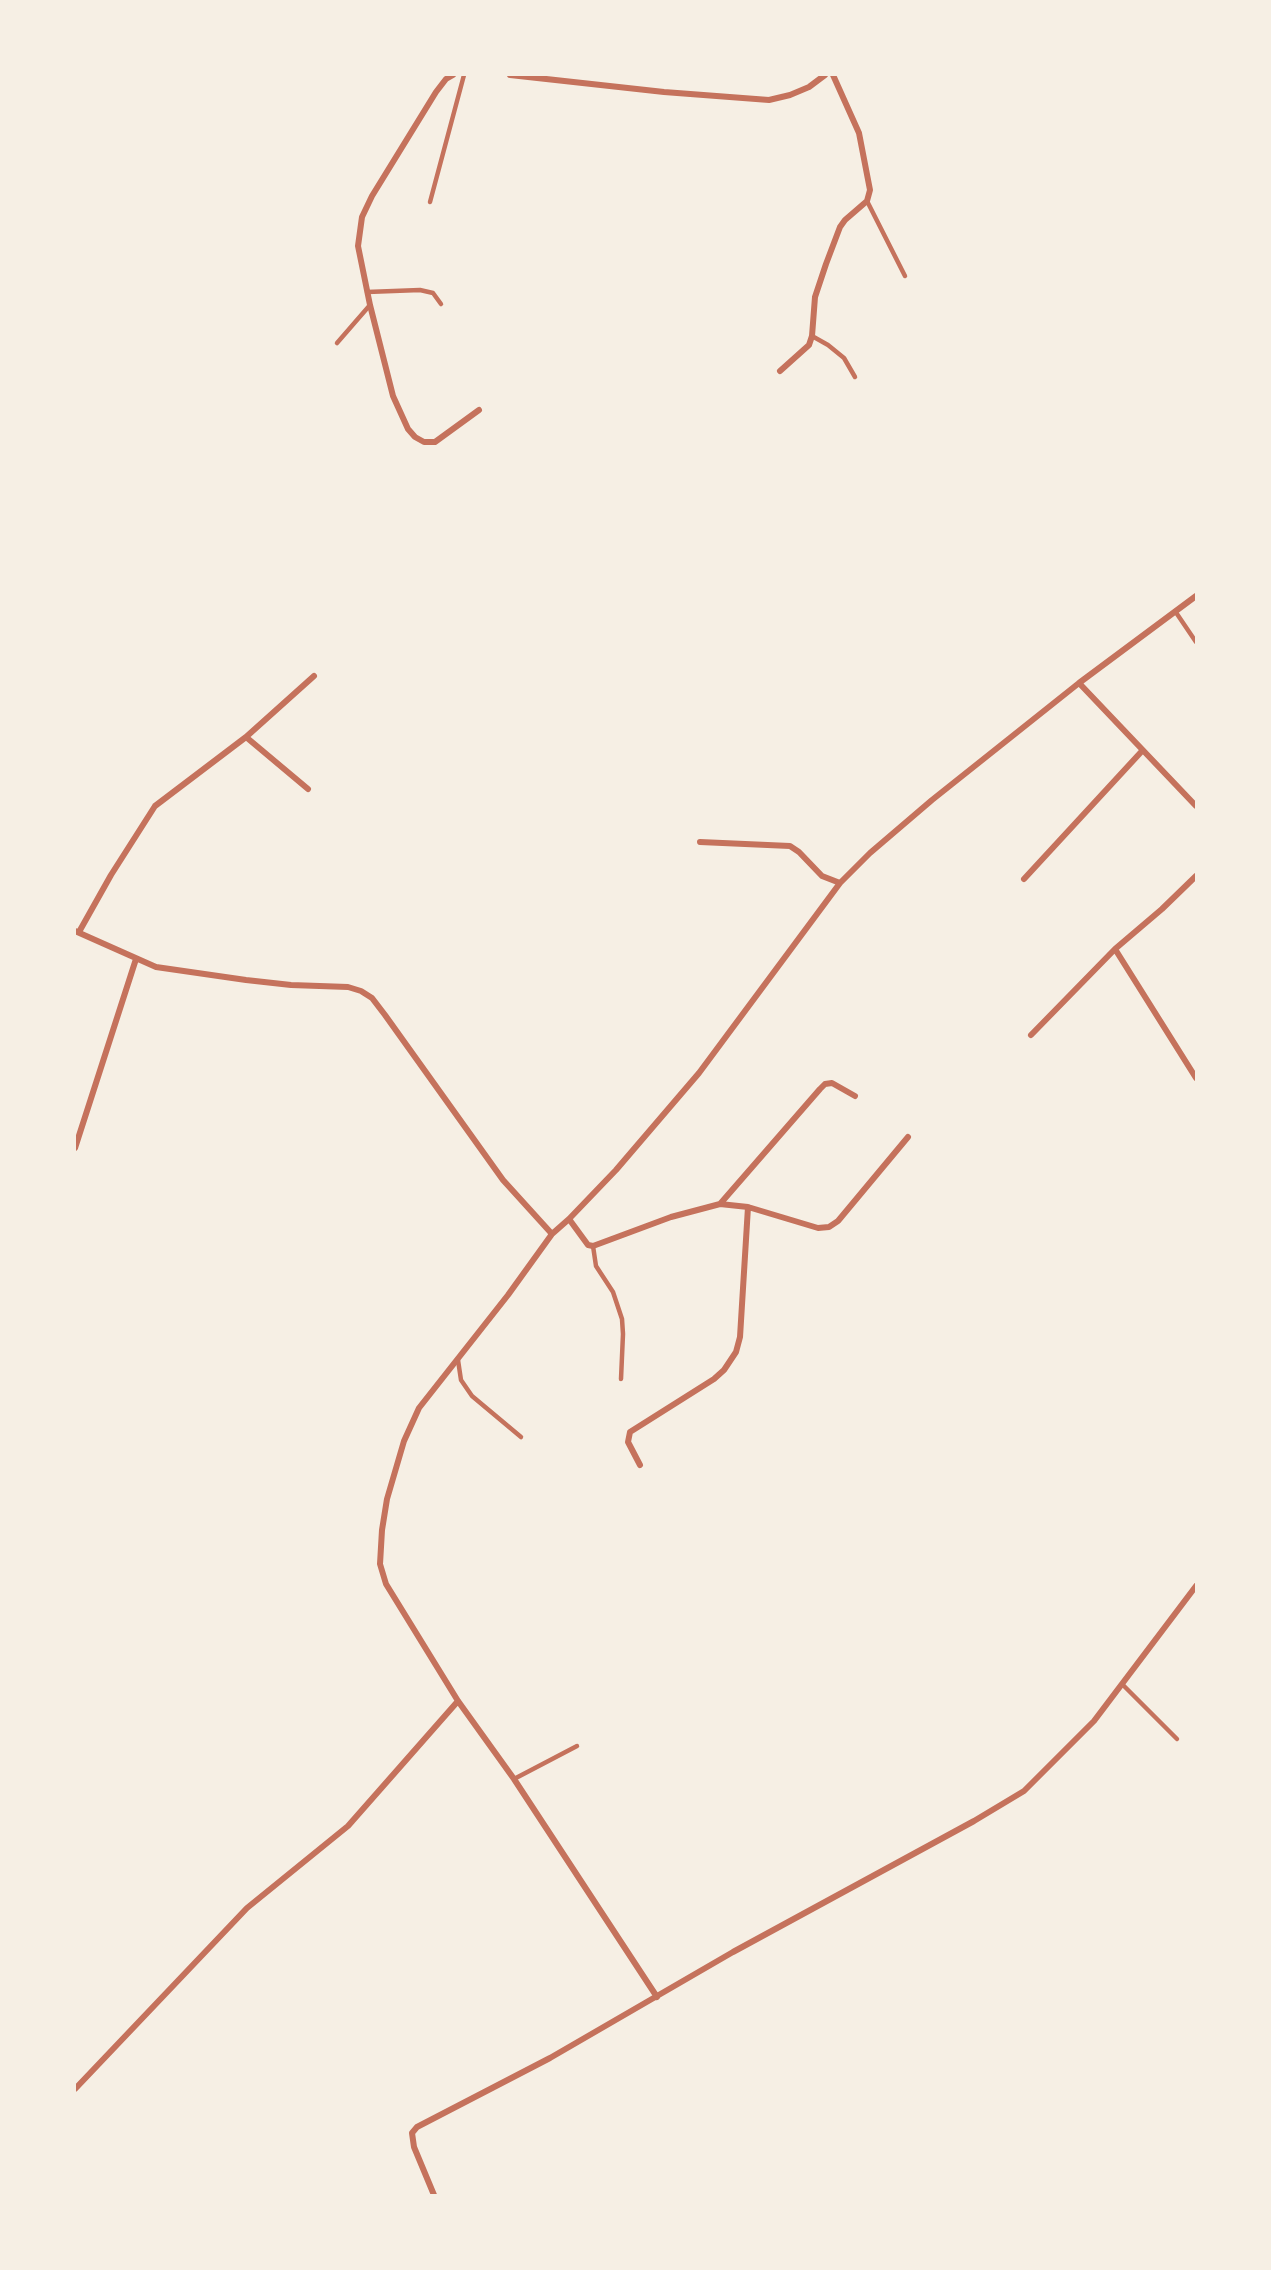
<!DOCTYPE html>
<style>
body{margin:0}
#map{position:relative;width:1271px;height:2270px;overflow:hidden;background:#f6efe4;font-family:"Noto Sans",sans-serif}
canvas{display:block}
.frame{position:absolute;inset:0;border:76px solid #f6efe4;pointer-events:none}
</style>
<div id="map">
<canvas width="1271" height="2270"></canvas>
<div class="frame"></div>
</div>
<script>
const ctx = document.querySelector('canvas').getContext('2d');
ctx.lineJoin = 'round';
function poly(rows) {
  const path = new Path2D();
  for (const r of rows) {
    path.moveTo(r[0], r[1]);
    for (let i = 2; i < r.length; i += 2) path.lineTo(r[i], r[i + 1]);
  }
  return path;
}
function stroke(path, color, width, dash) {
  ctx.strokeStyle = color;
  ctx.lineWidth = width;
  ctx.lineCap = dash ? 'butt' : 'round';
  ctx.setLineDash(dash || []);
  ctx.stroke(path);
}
const service = poly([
 [867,201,905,276],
 [430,202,464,75],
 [367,292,420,290,433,293,441,304],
 [812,336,828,345,844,358,855,377],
 [337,343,370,305],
 [1175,611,1196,642],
 [593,1246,596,1266,613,1292,622,1319,623,1334,621,1379],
 [458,1360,461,1380,472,1396,521,1437],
 [1122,1684,1177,1739],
 [514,1779,577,1746]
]);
const minor = poly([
 [453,75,446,79,436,92,372,196,362,217,358,246,370,305,393,396,408,429,415,437,424,442,435,442,479,410],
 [510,75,664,92,769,100,790,95,809,87,825,75],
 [780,371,809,345,812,336,815,297,826,264,840,227,845,220,867,201,870,190,859,133,833,75],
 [1079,683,1196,806],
 [246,737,314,676],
 [700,842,790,846,799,852,822,876,840,883],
 [1196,876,1162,909,1115,949,1196,1078],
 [1024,879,1142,751],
 [75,931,156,967,246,980,291,985,348,987,361,991,372,998,385,1015,503,1180,552,1234],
 [79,932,111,875,155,806,246,737,308,789],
 [1031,1035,1115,949],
 [75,1148,136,959],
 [720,1204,820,1089,825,1084,832,1083,855,1096],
 [569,1219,588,1245,593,1246,671,1217,720,1204,748,1207,818,1228,829,1227,838,1221,908,1137],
 [640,1465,628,1442,630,1432,714,1379,724,1370,736,1352,740,1337,748,1207],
 [657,1997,514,1779,458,1701,386,1584,380,1564,382,1530,387,1499,404,1441,419,1408,508,1295,552,1234,569,1219,616,1170,699,1073,840,883,870,853,932,800,1079,683,1196,596],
 [75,2089,247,1908,348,1826,458,1701],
 [434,2195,414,2147,412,2133,417,2127,550,2058,733,1952,974,1821,1024,1791,1094,1721,1196,1586]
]);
stroke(service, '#c5725c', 4.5);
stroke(minor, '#c5725c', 6);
</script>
